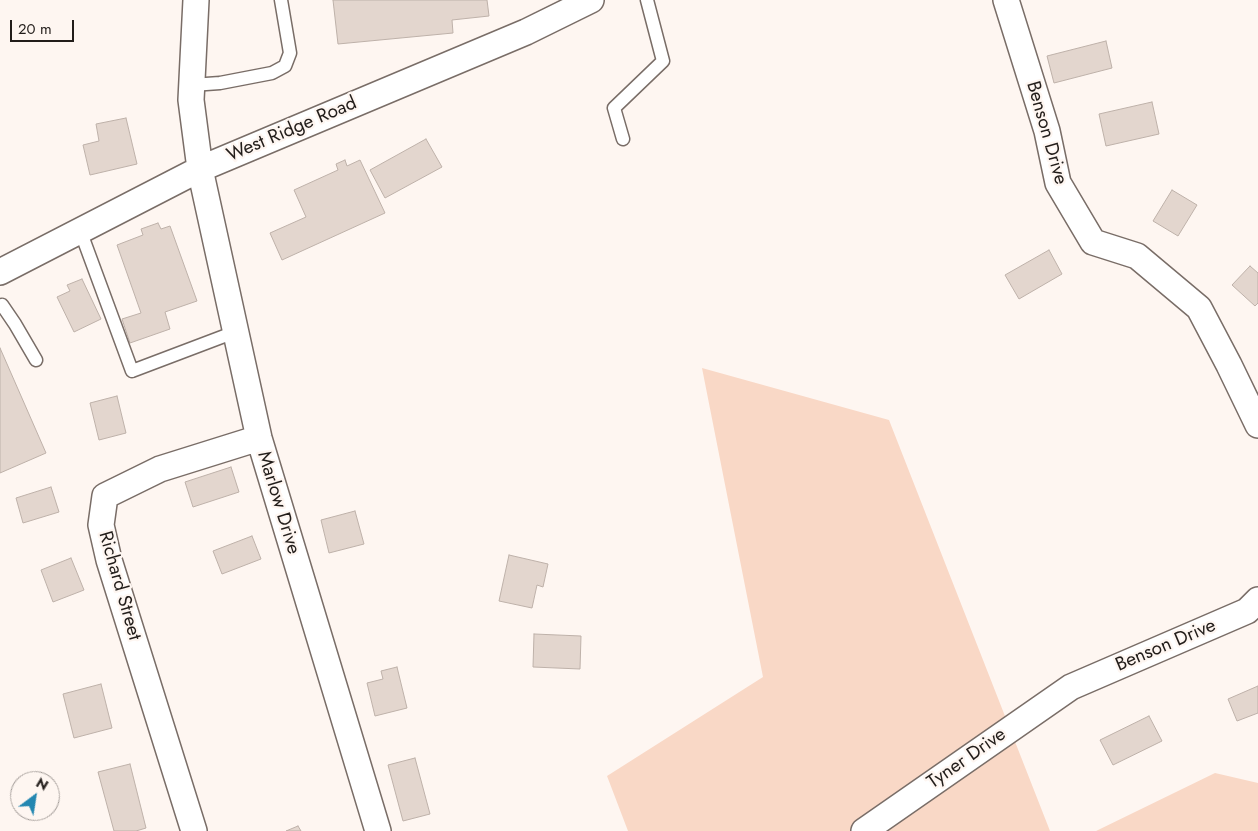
<!DOCTYPE html>
<style>
body{margin:0}
#map{position:relative;width:1258px;height:831px;overflow:hidden;background:#fef6f1;font-family:Jost,sans-serif}
canvas{display:block}
.north{position:absolute;left:10px;top:771px;width:50px;height:50px;box-sizing:border-box;background:#fef6f1;border:1px solid #a69f9b;border-radius:50%;rotate:31deg;font-size:14px;font-weight:700;line-height:20px;text-align:center;color:#221d1a}
.north::after{content:'';display:block;margin:auto;width:18px;height:22px;background:#2387b1;clip-path:polygon(50% 0,100% 100%,50% 72%,0 100%)}
.scale{position:absolute;left:10px;top:20px;width:64px;height:22px;box-sizing:border-box;border:2px solid #221d1a;border-top:0;padding-left:6px;font-size:15px;line-height:18px;white-space:nowrap;color:#221d1a;-webkit-text-stroke:4px #fef6f1;paint-order:stroke}
</style>
<div id="map">
<canvas width="1258" height="831"></canvas>
<div class="north">N</div>
<div class="scale">20 m</div>
</div>
<script>
const ctx = document.querySelector('canvas').getContext('2d');
ctx.lineJoin = 'round';
function fill(path, color) {
  ctx.fillStyle = color;
  ctx.fill(path, 'evenodd');
}
function poly(rows) {
  const path = new Path2D();
  for (const r of rows) {
    path.moveTo(r[0], r[1]);
    for (let i = 2; i < r.length; i += 2) path.lineTo(r[i], r[i + 1]);
  }
  return path;
}
function stroke(path, color, width, dash) {
  ctx.strokeStyle = color;
  ctx.lineWidth = width;
  ctx.lineCap = dash ? 'butt' : 'round';
  ctx.setLineDash(dash || []);
  ctx.stroke(path);
}
function label(font, color, halo, rows, align = 'center') {
  ctx.font = font + ' Jost,sans-serif';
  ctx.lineWidth = 4.5;
  ctx.setLineDash([]);
  ctx.textBaseline = 'middle';
  ctx.strokeStyle = halo;
  ctx.fillStyle = color;
  for (const [text, x, y, turn = 0] of rows) {
    ctx.save();
    ctx.translate(x, y);
    ctx.rotate((+turn || 0) * Math.PI / 180);
    ctx.textAlign = isNaN(turn) ? turn : align;
    if (halo) ctx.strokeText(text, 0, 0);
    ctx.fillText(text, 0, 0);
    ctx.restore();
  }
}
const green = poly([
 [702,368,889,420,1050,831,628,831,607,776,763,677],
 [1215,773,1258,783,1258,831,1096,831]
]);
const building = poly([
 [333,0,487,0,489,16,452,20,453,33,338,44,333,0],
 [1106,41,1112,68,1054,83,1047,56,1106,41],
 [1152,102,1159,134,1106,146,1099,114,1152,102],
 [126,118,137,164,90,175,83,145,99,141,96,124,126,118],
 [426,139,442,167,385,198,370,170,426,139],
 [345,160,347,166,360,160,385,213,282,260,270,233,306,217,294,190,338,170,336,164,345,160],
 [1172,190,1197,205,1178,236,1153,221,1172,190],
 [158,223,161,229,170,226,197,301,165,312,170,329,130,343,122,319,141,313,117,245,143,235,141,229,158,223],
 [1049,250,1062,274,1019,299,1005,275,1049,250],
 [1250,266,1258,273,1258,303,1255,306,1232,285,1250,266],
 [82,279,101,319,74,332,57,297,70,291,67,285,82,279],
 [0,348,46,453,0,473,0,348],
 [117,396,126,433,99,440,90,403,117,396],
 [231,467,239,492,193,507,185,482,231,467],
 [51,487,59,512,23,523,16,498,51,487],
 [355,511,364,544,329,553,321,520,355,511],
 [252,536,261,559,222,574,213,551,252,536],
 [509,555,548,564,543,587,537,585,532,608,499,601,509,555],
 [71,558,84,590,53,602,41,570,71,558],
 [534,634,581,636,580,669,533,667,534,634],
 [397,667,407,708,375,716,367,683,383,679,381,671,397,667],
 [101,684,112,728,74,738,63,694,101,684],
 [1258,686,1258,713,1237,721,1228,699,1258,686],
 [1149,716,1162,741,1113,765,1100,740,1149,716],
 [415,758,430,814,403,821,388,765,415,758],
 [130,764,146,828,136,831,114,831,98,772,130,764],
 [298,826,301,831,286,831,298,826]
]);
const lane = poly([
 [192,85,220,83,272,73,285,66,290,53,281,0],
 [623,139,614,108,663,61,647,0],
 [80,230,132,371,235,332],
 [0,306,2,305,15,324,36,360]
]);
const street = poly([
 [196,0,191,100,200,169,259,438,378,831],
 [1006,0,1047,131,1058,183,1093,242,1137,256,1199,308,1229,365,1258,425],
 [0,272,200,169,526,32,591,0],
 [194,831,109,560,101,525,105,496,160,469,259,438],
 [864,831,1071,687,1247,611,1258,600]
]);
const streetNames = [
 ["West Ridge Road",292,130,-23],
 ["Benson Drive",1046,133,74],
 ["Marlow Drive",278,503,73],
 ["Richard Street",119,586,74],
 ["Benson Drive",1166,646,-23],
 ["Tyner Drive",967,759,-35]
];
fill(green, '#f9d8c6');
fill(building, '#e3d6ce');
stroke(building, '#beb1a9', 1);
stroke(lane, '#796d67', 15);
stroke(street, '#796d67', 28);
stroke(lane, '#fff', 12);
stroke(street, '#fff', 25);
label('19px', '#221d1a', '#fef6f1', streetNames);
</script>
